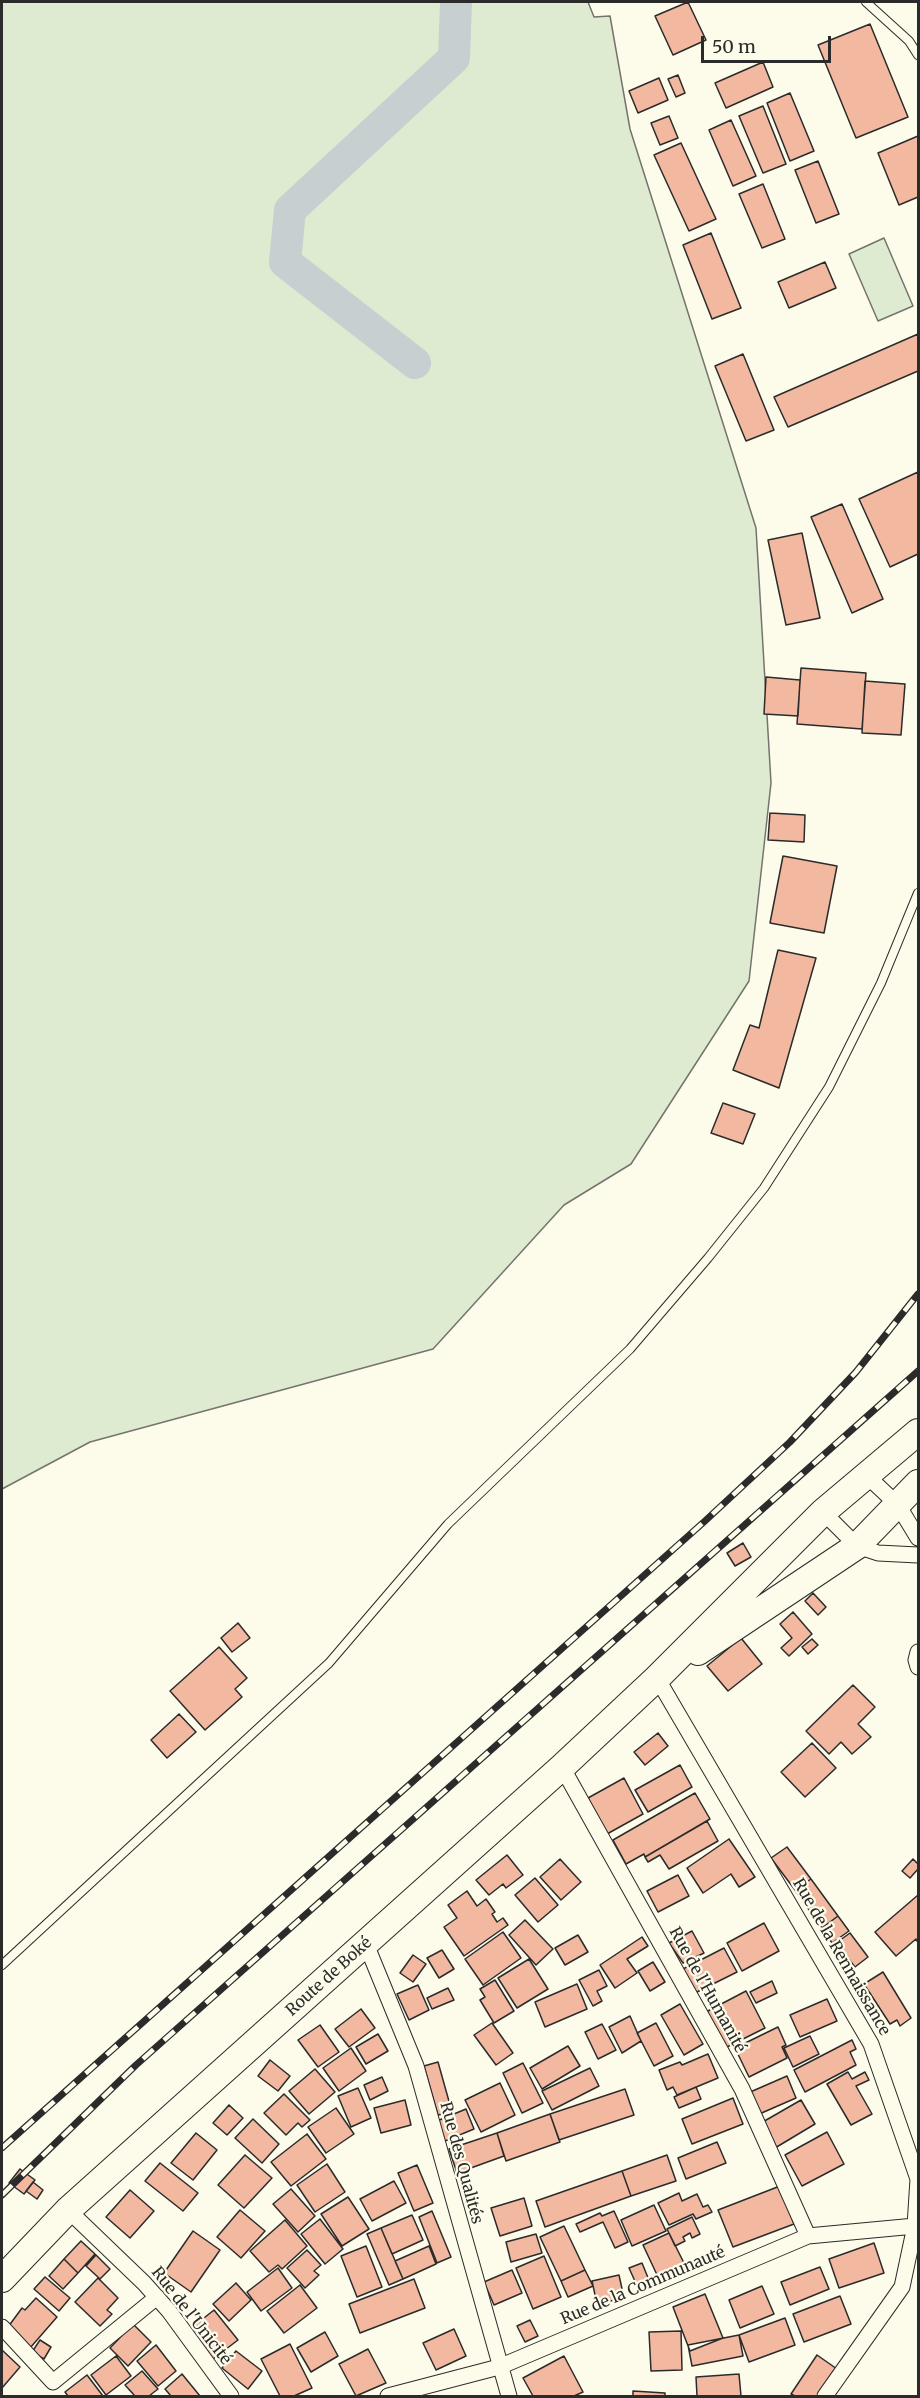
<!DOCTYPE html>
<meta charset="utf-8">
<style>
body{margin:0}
#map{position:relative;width:920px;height:2398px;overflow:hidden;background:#fdfbea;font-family:Merriweather,serif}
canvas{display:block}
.frame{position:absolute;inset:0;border:3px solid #2b2b2b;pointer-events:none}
.scale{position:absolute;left:701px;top:36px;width:130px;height:27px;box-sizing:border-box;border:3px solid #2b2b2b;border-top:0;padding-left:8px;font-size:18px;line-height:21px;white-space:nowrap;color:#2b2b2b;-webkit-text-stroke:4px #fdfbea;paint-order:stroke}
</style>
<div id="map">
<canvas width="920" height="2398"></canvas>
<div class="frame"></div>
<div class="scale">50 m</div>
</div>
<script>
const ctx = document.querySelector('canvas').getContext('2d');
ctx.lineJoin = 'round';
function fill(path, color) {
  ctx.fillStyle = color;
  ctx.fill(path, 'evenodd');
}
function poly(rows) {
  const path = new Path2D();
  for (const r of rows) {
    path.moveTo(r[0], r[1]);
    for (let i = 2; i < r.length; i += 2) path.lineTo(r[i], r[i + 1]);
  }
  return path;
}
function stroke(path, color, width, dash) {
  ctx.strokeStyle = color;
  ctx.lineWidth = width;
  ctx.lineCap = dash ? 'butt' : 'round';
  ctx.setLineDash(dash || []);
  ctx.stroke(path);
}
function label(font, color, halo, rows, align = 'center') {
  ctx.font = font + ' Merriweather,serif';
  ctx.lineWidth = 4.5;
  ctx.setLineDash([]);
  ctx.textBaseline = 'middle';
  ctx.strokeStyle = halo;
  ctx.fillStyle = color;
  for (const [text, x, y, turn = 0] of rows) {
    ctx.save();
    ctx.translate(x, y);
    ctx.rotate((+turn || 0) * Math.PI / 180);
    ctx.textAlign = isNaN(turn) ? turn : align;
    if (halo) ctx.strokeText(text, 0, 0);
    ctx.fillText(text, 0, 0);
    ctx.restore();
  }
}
const green = poly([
 [2,2,588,2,594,17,610,16,630,129,756,528,771,783,749,981,631,1164,564,1205,433,1349,90,1442,2,1489,2,2],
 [884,238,913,306,878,321,849,254,884,238]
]);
const river = poly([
 [415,363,285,262,290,210,454,58,456,2]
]);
const building = poly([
 [688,2,706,40,673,55,655,16,688,2],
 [870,24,908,117,856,138,818,45,870,24],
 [763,62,773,87,726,108,715,83,763,62],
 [678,75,685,93,676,97,668,79,678,75],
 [659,78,668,100,638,113,629,91,659,78],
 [790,93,814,151,790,161,767,103,790,93],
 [763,106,786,164,763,173,739,116,763,106],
 [669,116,678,138,660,145,651,123,669,116],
 [731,120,756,176,733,186,709,130,731,120],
 [918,136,918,197,899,205,878,153,918,136],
 [681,143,716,219,689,231,654,155,681,143],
 [818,161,839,214,816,223,795,170,818,161],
 [763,184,785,239,762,248,739,194,763,184],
 [711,233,741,308,712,319,683,245,711,233],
 [825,262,836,288,789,308,778,282,825,262],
 [918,334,918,371,788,427,774,397,918,334],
 [743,354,774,430,746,441,715,366,743,354],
 [918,472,918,554,890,567,859,499,918,472],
 [842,504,883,599,852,613,811,517,842,504],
 [802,533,820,618,786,625,768,540,802,533],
 [801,668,866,673,862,729,797,724,801,668],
 [766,677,800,680,798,716,764,714,766,677],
 [865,681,905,684,901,735,862,733,865,681],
 [770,813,805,815,804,842,768,840,770,813],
 [783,856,837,866,824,933,770,923,783,856],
 [778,950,816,958,779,1088,733,1070,750,1025,759,1028,778,950],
 [723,1103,755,1114,743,1144,711,1133,723,1103],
 [743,1543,751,1557,735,1566,727,1553,743,1543],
 [813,1593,826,1607,818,1615,805,1601,813,1593],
 [793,1612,812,1634,789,1656,781,1648,792,1638,780,1624,793,1612],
 [238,1623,250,1638,232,1652,221,1638,238,1623],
 [741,1638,762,1664,728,1691,707,1666,741,1638],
 [812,1639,818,1645,808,1654,802,1647,812,1639],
 [219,1647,247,1678,235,1689,242,1697,205,1730,170,1691,219,1647],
 [853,1685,875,1707,858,1724,871,1737,852,1754,841,1742,829,1754,806,1731,853,1685],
 [179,1714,196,1732,167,1758,151,1740,179,1714],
 [658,1733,668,1746,645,1765,634,1752,658,1733],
 [812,1743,836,1768,805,1797,781,1772,812,1743],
 [680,1765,692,1787,648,1812,635,1790,680,1765],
 [624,1778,643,1814,607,1834,588,1798,624,1778],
 [695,1793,710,1819,645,1857,644,1854,626,1864,613,1840,695,1793],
 [707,1821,718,1841,669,1869,660,1855,648,1862,645,1857,707,1821],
 [729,1839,755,1877,739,1887,731,1874,703,1893,687,1868,729,1839],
 [787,1847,811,1879,795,1890,771,1858,787,1847],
 [507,1855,523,1875,506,1888,503,1884,489,1895,476,1880,507,1855],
 [560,1859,581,1882,561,1900,540,1877,560,1859],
 [913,1859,918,1864,918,1869,910,1878,902,1871,913,1859],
 [678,1875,689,1896,658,1912,647,1891,678,1875],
 [535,1878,558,1905,538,1922,515,1895,535,1878],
 [811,1879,838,1916,822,1928,795,1890,811,1879],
 [467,1891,477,1906,486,1899,495,1912,492,1914,497,1922,503,1918,508,1925,464,1956,444,1927,457,1918,448,1905,467,1891],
 [918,1895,918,1943,916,1939,896,1956,875,1932,918,1895],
 [838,1916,849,1931,832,1943,822,1928,838,1916],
 [525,1920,553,1949,536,1965,509,1935,525,1920],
 [764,1923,779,1951,742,1971,727,1943,764,1923],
 [692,1931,704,1953,683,1963,669,1943,692,1931],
 [503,1932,521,1958,483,1985,465,1959,503,1932],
 [850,1933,868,1957,855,1967,836,1943,850,1933],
 [578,1935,588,1952,565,1965,555,1948,578,1935],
 [642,1937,648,1946,627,1959,637,1973,615,1988,600,1965,642,1937],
 [724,1948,737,1972,695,1993,683,1969,724,1948],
 [442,1950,454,1969,439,1978,427,1958,442,1950],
 [413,1955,426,1964,413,1982,400,1973,413,1955],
 [529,1959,548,1989,517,2008,498,1978,529,1959],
 [653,1962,665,1982,650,1991,638,1971,653,1962],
 [599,1970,607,1986,597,1991,602,2001,593,2006,579,1980,599,1970],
 [883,1972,911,2018,900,2026,897,2020,890,2024,864,1984,883,1972],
 [495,1980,514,2011,494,2023,480,2000,485,1997,480,1989,495,1980],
 [772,1981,777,1993,756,2003,750,1992,772,1981],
 [577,1984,587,2009,545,2027,535,2002,577,1984],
 [418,1985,429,2010,409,2020,397,1994,418,1985],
 [448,1988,454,2000,432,2009,427,1998,448,1988],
 [746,1991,765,2028,725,2048,706,2012,746,1991],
 [827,1999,837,2021,800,2037,790,2015,827,1999],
 [680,2004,703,2044,684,2055,661,2015,680,2004],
 [361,2009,375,2028,349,2047,335,2029,361,2009],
 [630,2016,641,2041,622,2053,609,2027,630,2016],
 [492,2023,513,2053,496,2065,474,2035,492,2023],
 [656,2023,673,2056,654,2066,637,2033,656,2023],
 [602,2024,616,2050,598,2059,585,2032,602,2024],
 [320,2025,339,2052,318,2067,298,2040,320,2025],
 [778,2027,786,2045,782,2047,787,2058,749,2077,735,2048,778,2027],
 [378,2034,388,2051,366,2064,356,2047,378,2034],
 [810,2036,819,2054,793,2067,784,2048,810,2036],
 [852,2040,856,2049,850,2052,856,2065,805,2092,794,2070,852,2040],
 [568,2046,580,2066,542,2089,530,2068,568,2046],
 [351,2048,366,2071,339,2091,323,2068,351,2048],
 [708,2054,718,2078,677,2095,673,2087,667,2090,659,2070,680,2062,682,2065,708,2054],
 [270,2060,290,2076,278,2091,258,2076,270,2060],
 [438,2062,452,2112,438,2115,424,2066,438,2062],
 [523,2063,543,2103,522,2113,503,2073,523,2063],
 [590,2068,599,2086,552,2110,542,2091,590,2068],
 [315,2069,335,2092,309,2114,289,2091,315,2069],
 [848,2072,852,2079,865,2072,869,2080,856,2086,872,2114,851,2125,827,2084,848,2072],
 [787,2076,796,2098,757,2115,748,2093,787,2076],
 [382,2077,388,2091,370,2100,364,2085,382,2077],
 [500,2083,515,2115,481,2132,465,2100,500,2083],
 [696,2087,701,2099,679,2108,674,2097,696,2087],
 [358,2088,371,2118,351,2127,338,2096,358,2088],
 [625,2089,634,2115,559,2140,550,2114,625,2089],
 [284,2094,310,2120,302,2127,298,2123,286,2135,264,2113,284,2094],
 [733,2098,743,2124,692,2144,682,2119,733,2098],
 [405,2100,411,2125,381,2133,374,2108,405,2100],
 [801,2100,815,2124,775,2148,761,2123,801,2100],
 [229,2105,243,2118,227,2135,213,2123,229,2105],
 [336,2108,354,2134,326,2153,308,2127,336,2108],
 [466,2109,474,2129,445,2141,437,2121,466,2109],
 [550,2114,560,2142,506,2161,497,2133,550,2114],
 [253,2119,279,2144,262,2163,235,2138,253,2119],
 [827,2132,844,2164,802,2186,785,2155,827,2132],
 [196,2133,217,2150,193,2180,171,2163,196,2133],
 [497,2133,504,2156,457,2173,449,2149,497,2133],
 [307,2134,326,2159,291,2186,271,2162,307,2134],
 [717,2142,726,2163,686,2179,678,2158,717,2142],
 [245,2155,272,2178,244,2208,218,2185,245,2155],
 [667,2155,676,2181,631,2196,622,2171,667,2155],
 [160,2163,198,2193,183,2211,145,2181,160,2163],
 [327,2164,345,2192,315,2212,297,2185,327,2164],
 [417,2165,433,2203,414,2211,398,2173,417,2165],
 [20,2169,35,2180,24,2194,9,2183,20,2169],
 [622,2171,631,2196,545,2227,536,2201,622,2171],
 [394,2181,406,2203,372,2221,360,2199,394,2181],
 [33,2182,43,2190,37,2199,26,2191,33,2182],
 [780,2186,794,2224,733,2247,718,2210,780,2186],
 [291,2189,315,2216,298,2232,273,2204,291,2189],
 [130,2190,154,2211,130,2238,106,2217,130,2190],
 [679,2193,682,2201,697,2194,703,2207,708,2205,712,2212,696,2219,693,2214,669,2225,658,2203,679,2193],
 [348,2197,369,2229,342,2246,321,2214,348,2197],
 [524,2198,532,2226,500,2236,491,2208,524,2198],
 [654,2205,666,2231,632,2246,621,2220,654,2205],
 [240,2210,265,2231,241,2258,217,2237,240,2210],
 [432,2211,451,2257,437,2263,419,2217,432,2211],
 [614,2211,628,2242,615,2248,603,2222,580,2232,576,2224,600,2213,602,2216,614,2211],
 [412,2215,423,2240,392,2254,381,2228,412,2215],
 [692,2217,700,2234,692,2238,690,2233,683,2237,685,2241,675,2246,667,2229,692,2217],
 [320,2219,343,2249,325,2264,301,2234,320,2219],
 [285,2220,307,2246,282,2269,278,2265,269,2272,250,2251,285,2220],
 [564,2226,585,2270,561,2281,540,2237,564,2226],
 [381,2228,403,2279,389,2285,367,2234,381,2228],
 [193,2231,220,2250,191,2292,164,2273,193,2231],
 [669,2233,685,2265,658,2277,643,2245,669,2233],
 [536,2234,542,2253,511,2262,506,2242,536,2234],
 [81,2241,95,2254,78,2273,64,2259,81,2241],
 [874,2243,884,2273,839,2288,829,2259,874,2243],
 [366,2246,382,2287,357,2297,341,2256,366,2246],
 [429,2246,436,2264,403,2279,395,2261,429,2246],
 [307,2250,321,2265,314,2271,319,2275,305,2288,287,2268,307,2250],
 [96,2255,110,2269,100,2279,86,2266,96,2255],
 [544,2256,561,2297,533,2309,516,2268,544,2256],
 [64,2259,78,2273,63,2289,49,2276,64,2259],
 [642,2263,651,2285,639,2290,629,2268,642,2263],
 [820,2267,829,2289,790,2305,781,2282,820,2267],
 [278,2268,292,2288,261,2311,247,2292,278,2268],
 [512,2270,522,2293,494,2305,484,2282,512,2270],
 [585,2270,593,2286,568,2297,561,2281,585,2270],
 [619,2275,624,2298,597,2304,592,2281,619,2275],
 [45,2277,70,2298,59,2311,34,2289,45,2277],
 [98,2278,118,2298,107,2310,112,2314,100,2326,75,2302,98,2278],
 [414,2279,425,2308,360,2333,349,2304,414,2279],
 [236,2283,251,2300,229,2321,213,2304,236,2283],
 [300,2285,317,2308,284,2333,267,2311,300,2285],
 [762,2286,774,2314,740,2328,729,2300,762,2286],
 [705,2294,723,2338,690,2351,673,2307,705,2294],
 [840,2296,851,2324,804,2342,793,2314,840,2296],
 [36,2298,57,2317,30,2348,8,2327,22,2308,25,2310,36,2298],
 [214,2310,238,2340,213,2359,190,2329,214,2310],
 [785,2318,795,2345,749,2362,739,2335,785,2318],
 [530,2320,538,2336,525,2342,517,2326,530,2320],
 [133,2324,151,2342,128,2366,110,2348,133,2324],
 [454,2329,466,2356,436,2370,423,2343,454,2329],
 [681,2331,682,2370,651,2371,649,2332,681,2331],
 [325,2332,338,2356,311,2372,297,2348,325,2332],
 [739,2335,743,2356,692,2366,688,2345,739,2335],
 [40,2340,51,2347,44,2359,32,2352,40,2340],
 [290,2344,312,2388,294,2396,280,2396,261,2359,290,2344],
 [156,2345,176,2371,158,2386,137,2361,156,2345],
 [368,2349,386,2383,356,2396,339,2364,368,2349],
 [2,2350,20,2367,2,2388,2,2350],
 [236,2351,262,2371,248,2389,222,2368,236,2351],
 [817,2355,837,2369,818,2396,795,2396,791,2394,817,2355],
 [116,2356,131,2376,106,2395,91,2375,116,2356],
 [564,2356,583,2392,574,2396,533,2396,523,2378,564,2356],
 [142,2371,158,2389,149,2396,135,2396,125,2385,142,2371],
 [182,2374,200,2396,171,2396,165,2389,182,2374],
 [739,2374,741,2396,697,2396,696,2377,739,2374],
 [87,2375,103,2396,68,2396,65,2392,87,2375],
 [633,2391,665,2393,665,2396,633,2396,633,2391]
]);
const lane = poly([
 [866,2,909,41,918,55],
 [2,1965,329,1663,448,1524,630,1349,708,1258,764,1188,829,1087,881,983,918,893]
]);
const street = poly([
 [866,1475,898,1505,918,1538],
 [823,1512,857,1546,878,1553,918,1555],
 [918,1652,916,1660,918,1667],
 [657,1678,871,2044,918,2179,915,2226,902,2287,825,2396],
 [562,1767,742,2089,808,2236],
 [366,1944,416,2066,509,2396],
 [68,2210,144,2283,169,2311,231,2396],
 [2,2327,53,2382,157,2297],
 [388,2396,499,2367,808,2236,915,2226]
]);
const primary = poly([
 [698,1652,857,1546,918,1483],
 [2,2279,68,2210,562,1767,657,1678,823,1512,918,1432]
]);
const rail = poly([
 [2,2148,705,1521,790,1442,856,1372,918,1294],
 [2,2195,136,2065,918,1371]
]);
const streetNames = [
 ["Rue de la Rennaissance",841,1957,60],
 ["Route de Boké",329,1977,-42],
 ["Rue de l'Humanité",707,1990,61],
 ["Rue des Qualités",461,2163,75],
 ["Rue de la Communauté",643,2286,-23],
 ["Rue de l'Unicité",191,2316,52]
];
fill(green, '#deebd1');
stroke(green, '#74746e', 1.5);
stroke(river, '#c7d0d0', 32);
fill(building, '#f2b8a0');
stroke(building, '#2b2b2b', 1.5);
stroke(lane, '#2b2b2b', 10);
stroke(street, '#2b2b2b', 17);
stroke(primary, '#2b2b2b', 28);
stroke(lane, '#fdfbea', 8);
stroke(street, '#fdfbea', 15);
stroke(primary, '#fdfbea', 26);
stroke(rail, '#2b2b2b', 7);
stroke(rail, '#fdfbea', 4.5, [14]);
label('16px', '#2b2b2b', '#fdfbea', streetNames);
</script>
